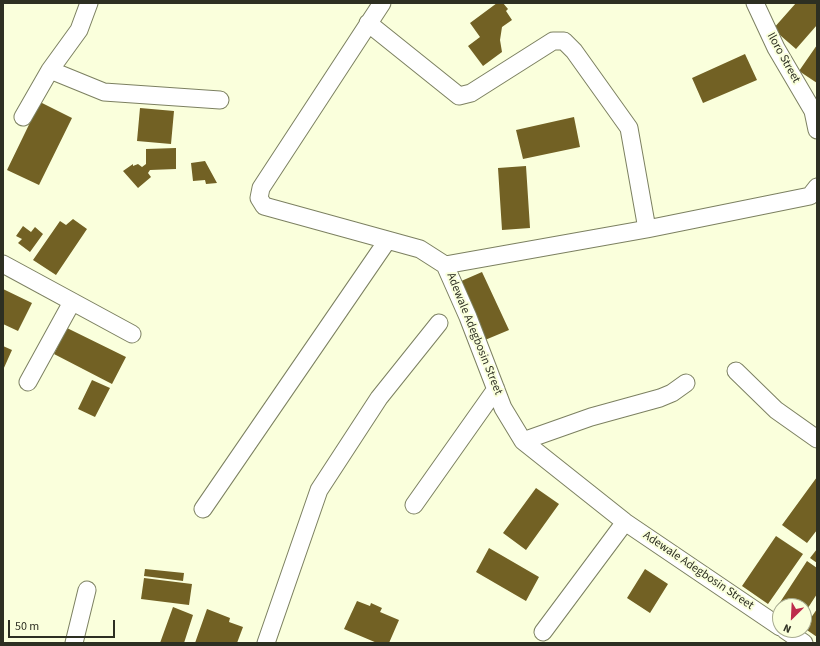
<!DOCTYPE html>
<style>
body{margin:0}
#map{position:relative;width:820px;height:646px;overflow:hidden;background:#faffdc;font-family:"Source Sans 3",sans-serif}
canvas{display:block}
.frame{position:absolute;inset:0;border:4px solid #2d2f22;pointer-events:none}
.north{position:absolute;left:772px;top:598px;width:40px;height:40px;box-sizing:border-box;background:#faffdc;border:1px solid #a8ac92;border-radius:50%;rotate:204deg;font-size:11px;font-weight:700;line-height:16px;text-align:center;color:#2d2f22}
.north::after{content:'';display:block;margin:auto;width:14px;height:18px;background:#bd2c4b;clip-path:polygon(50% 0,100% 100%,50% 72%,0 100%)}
.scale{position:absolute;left:8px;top:620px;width:107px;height:18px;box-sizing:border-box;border:2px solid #2d2f22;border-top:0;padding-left:5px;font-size:12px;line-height:14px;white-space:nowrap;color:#2d2f22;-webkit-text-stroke:3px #faffdc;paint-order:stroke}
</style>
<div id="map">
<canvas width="820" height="646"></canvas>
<div class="frame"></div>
<div class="north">N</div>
<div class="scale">50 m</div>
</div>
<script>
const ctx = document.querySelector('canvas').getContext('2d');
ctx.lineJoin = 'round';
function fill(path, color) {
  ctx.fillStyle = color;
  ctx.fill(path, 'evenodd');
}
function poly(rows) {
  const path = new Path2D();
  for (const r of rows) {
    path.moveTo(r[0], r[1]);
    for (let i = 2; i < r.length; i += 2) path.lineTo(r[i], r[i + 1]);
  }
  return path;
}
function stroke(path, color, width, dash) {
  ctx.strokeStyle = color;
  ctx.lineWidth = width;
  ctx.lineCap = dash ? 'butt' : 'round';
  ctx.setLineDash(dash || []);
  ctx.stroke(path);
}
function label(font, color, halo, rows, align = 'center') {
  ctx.font = font + ' "Source Sans 3",sans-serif';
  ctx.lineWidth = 4;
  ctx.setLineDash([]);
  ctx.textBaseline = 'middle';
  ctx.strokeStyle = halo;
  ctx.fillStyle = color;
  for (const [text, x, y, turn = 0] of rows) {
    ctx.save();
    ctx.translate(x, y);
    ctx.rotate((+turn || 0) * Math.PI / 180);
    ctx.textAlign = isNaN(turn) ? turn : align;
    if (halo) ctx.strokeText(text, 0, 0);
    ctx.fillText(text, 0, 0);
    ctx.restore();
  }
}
const building = poly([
 [497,3,503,3,508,9,506,11,512,20,502,27,500,40,502,52,483,66,468,46,480,37,470,23],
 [796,3,817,3,817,25,796,49,773,29],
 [817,45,817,83,799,71],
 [745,54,757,80,703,103,692,78],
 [40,102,72,118,39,185,7,170],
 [140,108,174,111,171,144,137,141],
 [574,117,580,147,523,159,516,130],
 [176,148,176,169,150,170,148,173,151,177,138,188,123,171,133,164,133,166,138,164,142,167,146,164,146,149],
 [205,161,217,183,206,184,205,180,193,181,191,163],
 [526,166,530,228,502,230,498,168],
 [73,219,87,229,56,275,33,260,60,221,66,225],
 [23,226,31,232,35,227,43,234,30,252,18,243,22,239,16,236],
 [482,272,509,330,485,340,459,282],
 [3,289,32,303,18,331,3,324],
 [67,328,126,357,112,384,54,354],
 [3,346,12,350,3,370],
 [92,380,110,388,95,417,78,409],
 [817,477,817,530,807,543,782,525],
 [536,488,559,504,526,550,503,533],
 [776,536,803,554,768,604,742,586],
 [489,548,539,577,526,601,476,572],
 [817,549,817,563,810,558],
 [807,561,817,568,817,594,804,614,804,606,780,606,780,618,773,613],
 [145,569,184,573,183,581,144,576],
 [645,569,668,584,650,613,627,598],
 [144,578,192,584,189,605,141,599],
 [357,601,370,606,371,603,382,608,380,612,399,620,389,643,377,643,344,629],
 [173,607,193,615,184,643,160,643],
 [207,609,230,618,229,622,243,627,237,643,195,643],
 [817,609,817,637,804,628]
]);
const minor = poly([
 [382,3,261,188,259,198,264,206,420,249,445,265,468,317,503,408,523,441,625,522,780,627],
 [755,3,776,48,813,111,817,130],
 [368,23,459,96,471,93,553,41,564,41,574,51,629,128,647,229],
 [50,70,104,92,220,100],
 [23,117,50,70,79,30,89,3],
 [3,264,132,334],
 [445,265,647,229,810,196,817,187],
 [736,371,776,410,817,439],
 [28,382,72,302],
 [523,441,591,417,660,398,672,393,686,383],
 [414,505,496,389],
 [203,509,387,241],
 [785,630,804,643],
 [543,632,625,522],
 [74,643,87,590],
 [266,643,319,490,379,398,439,323]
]);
const streetNames = [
 ["Iloro Street",783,58,61],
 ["Adewale Adegbosin Street",474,334,68],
 ["Adewale Adegbosin Street",698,571,34]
];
fill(building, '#726124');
stroke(minor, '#7c8061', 19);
stroke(minor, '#fff', 17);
label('12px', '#2d2f22', '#faffdc', streetNames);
</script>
